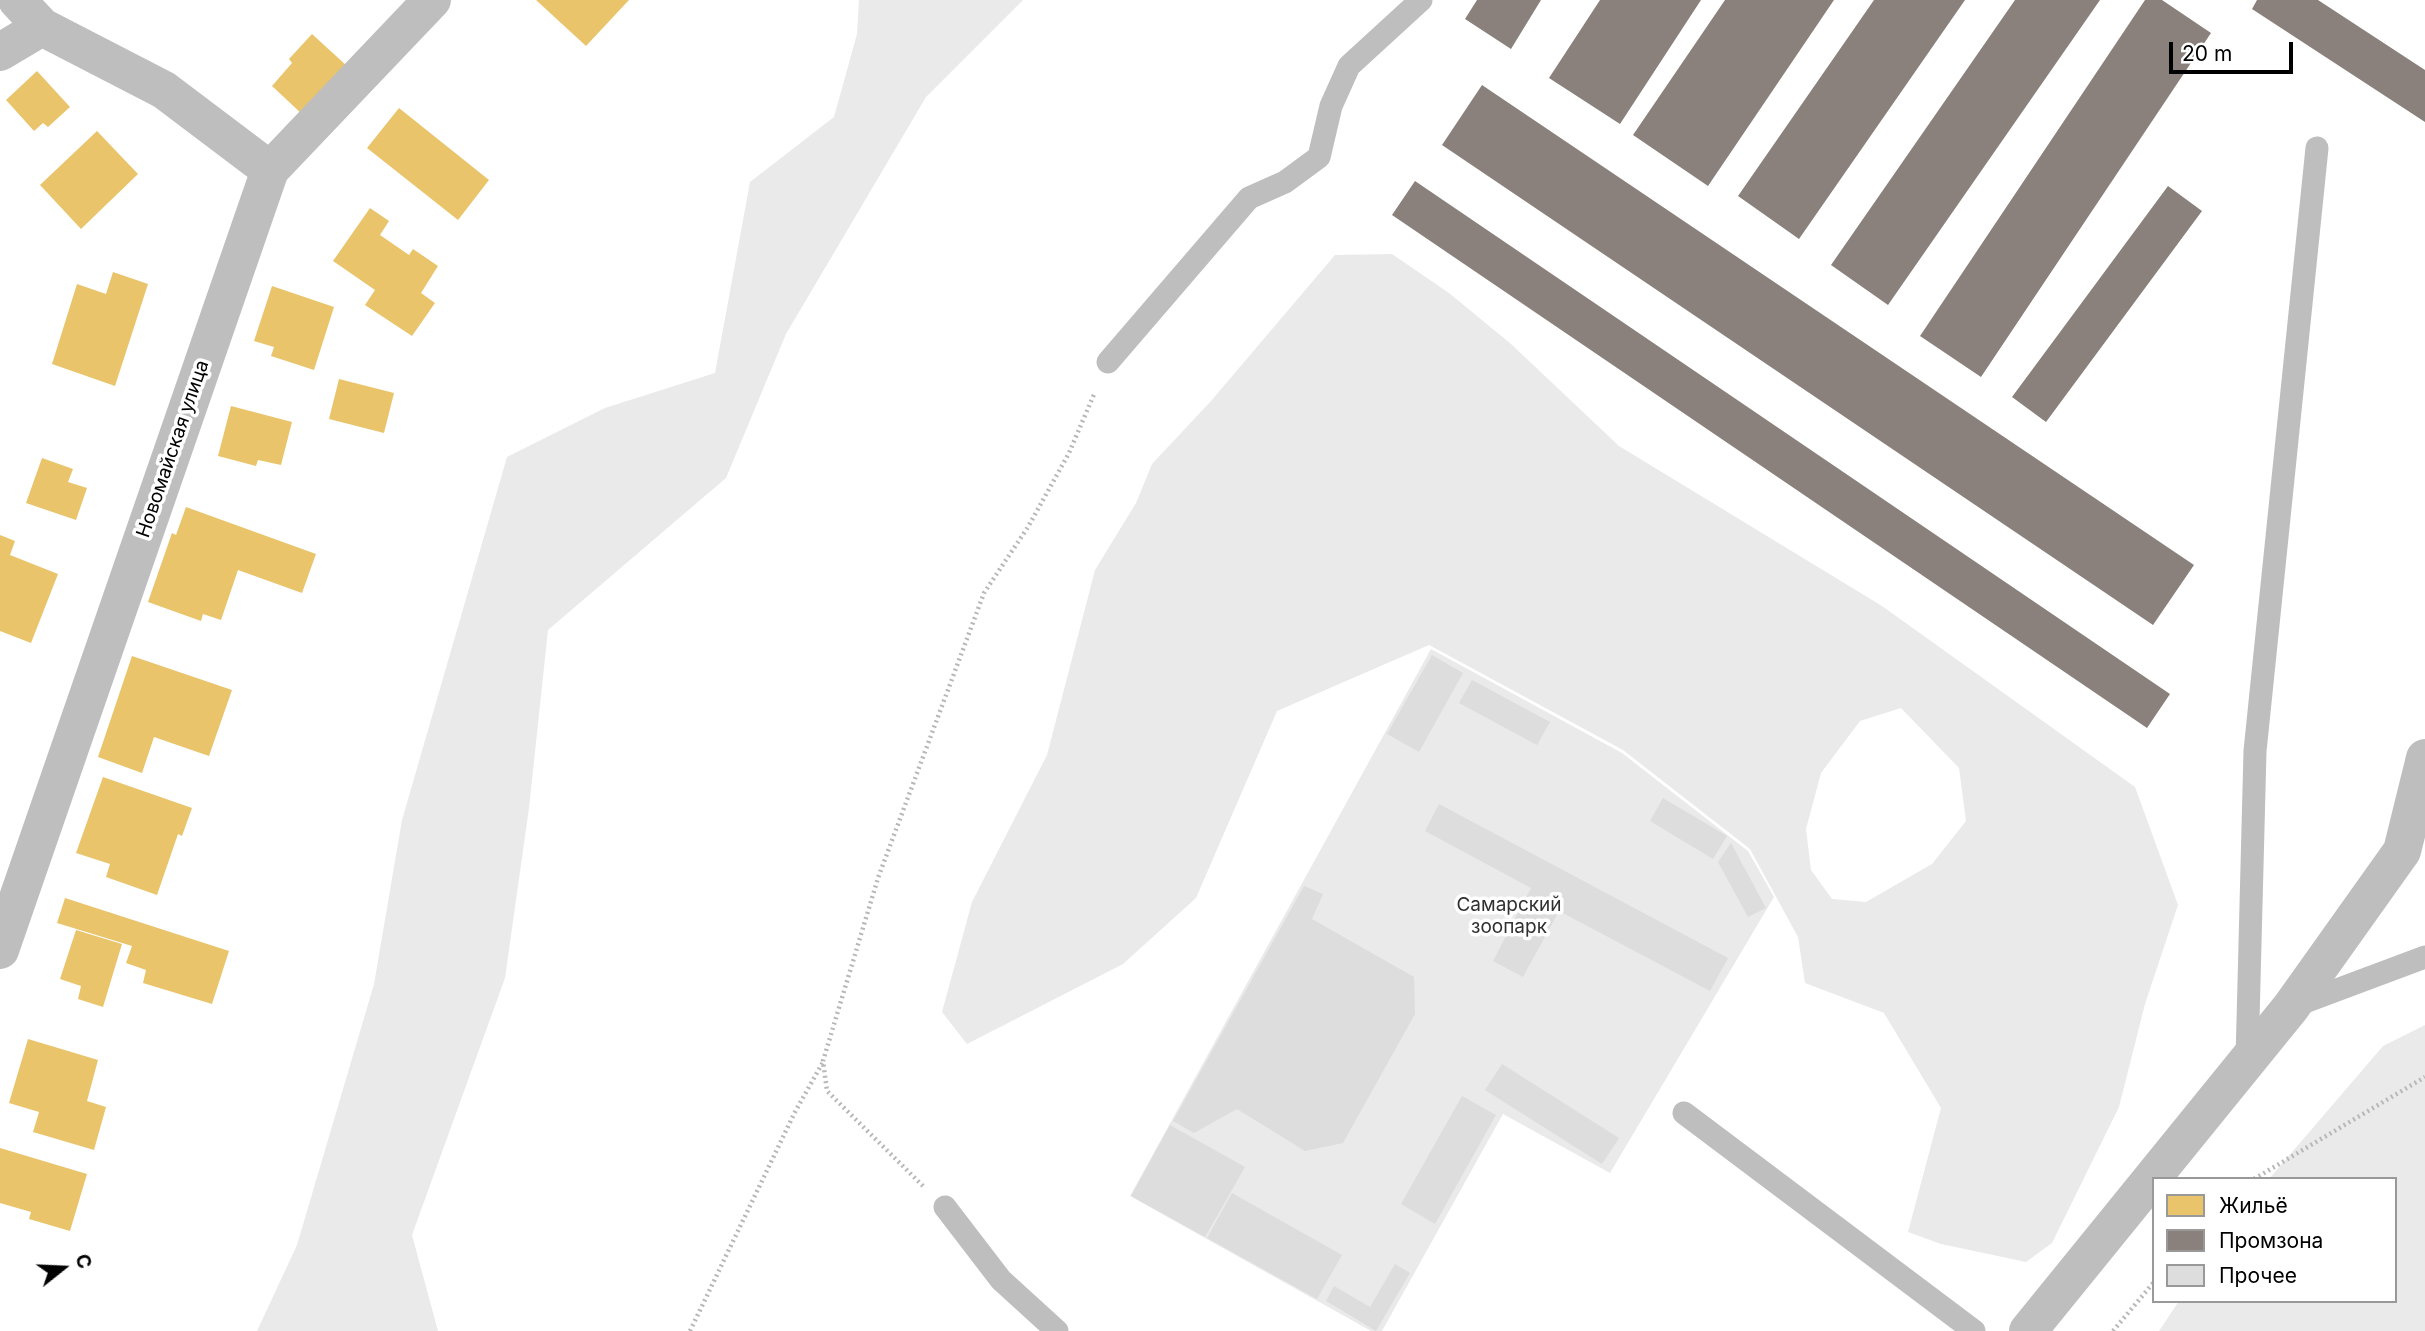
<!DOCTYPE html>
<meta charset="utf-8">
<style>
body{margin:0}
#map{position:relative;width:2425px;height:1331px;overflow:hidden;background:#fff;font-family:Inter,sans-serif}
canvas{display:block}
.legend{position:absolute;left:2152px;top:1177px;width:245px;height:126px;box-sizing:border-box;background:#fff;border:2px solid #999;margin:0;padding:9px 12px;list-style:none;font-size:21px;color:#000}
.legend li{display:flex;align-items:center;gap:14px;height:35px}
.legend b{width:35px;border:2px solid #999}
.north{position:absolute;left:28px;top:1233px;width:70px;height:70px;-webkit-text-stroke:5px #fff;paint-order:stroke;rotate:72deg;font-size:19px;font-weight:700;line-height:28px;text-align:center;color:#000}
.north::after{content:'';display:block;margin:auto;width:24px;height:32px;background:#000;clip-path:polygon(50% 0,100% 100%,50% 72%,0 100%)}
.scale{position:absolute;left:2169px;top:42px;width:124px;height:32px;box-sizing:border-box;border:4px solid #000;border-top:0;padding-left:9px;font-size:21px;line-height:24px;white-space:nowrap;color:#000;-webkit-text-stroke:5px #fff;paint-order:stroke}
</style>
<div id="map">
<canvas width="2425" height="1331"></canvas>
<ul class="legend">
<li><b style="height:19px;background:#e9c46a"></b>Жильё</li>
<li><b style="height:19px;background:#8a817c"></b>Промзона</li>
<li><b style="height:19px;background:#ddd"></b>Прочее</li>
</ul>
<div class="north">С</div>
<div class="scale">20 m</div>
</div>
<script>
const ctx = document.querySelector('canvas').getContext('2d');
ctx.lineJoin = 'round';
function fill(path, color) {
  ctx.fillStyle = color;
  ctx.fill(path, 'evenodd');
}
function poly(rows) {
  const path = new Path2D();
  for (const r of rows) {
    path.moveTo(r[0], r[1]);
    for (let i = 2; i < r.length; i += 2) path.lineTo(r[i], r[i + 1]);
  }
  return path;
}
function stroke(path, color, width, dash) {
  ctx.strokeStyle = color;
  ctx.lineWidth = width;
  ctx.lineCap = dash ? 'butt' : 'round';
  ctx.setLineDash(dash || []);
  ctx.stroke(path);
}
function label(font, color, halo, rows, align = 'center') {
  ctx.font = font + ' Inter,sans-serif';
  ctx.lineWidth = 7;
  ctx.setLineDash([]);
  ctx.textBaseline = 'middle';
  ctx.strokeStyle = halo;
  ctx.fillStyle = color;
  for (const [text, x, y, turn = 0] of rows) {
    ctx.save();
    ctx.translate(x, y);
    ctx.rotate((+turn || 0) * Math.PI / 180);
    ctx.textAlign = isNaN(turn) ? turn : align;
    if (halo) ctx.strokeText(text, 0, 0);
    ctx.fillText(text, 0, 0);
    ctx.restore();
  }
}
const green = poly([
 [859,0,1023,0,926,97,786,334,726,478,548,630,529,808,505,978,412,1235,438,1331,257,1331,297,1245,374,984,402,820,507,457,605,408,715,373,750,182,834,117,857,34],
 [1392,254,1449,293,1511,344,1619,446,1882,606,2135,787,2178,905,2145,1004,2119,1107,2052,1243,2026,1262,1941,1244,1908,1232,1941,1108,1884,1013,1805,983,1798,937,1750,849,1623,750,1429,645,1277,711,1196,898,1123,964,967,1044,942,1012,972,902,1047,755,1095,570,1136,503,1152,464,1211,401,1335,255],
 [1901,708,1959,768,1966,821,1932,864,1866,902,1832,899,1811,870,1806,829,1821,773,1860,721],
 [1431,649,1622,753,1748,851,1774,897,1610,1173,1503,1114,1382,1331,1371,1331,1130,1196],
 [2425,1025,2425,1331,2159,1331,2179,1301,2395,1301,2395,1179,2269,1179,2383,1046]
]);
const homes = poly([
 [536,0,629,0,586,46],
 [312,34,347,66,303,115,272,86,292,63,289,59],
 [37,71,70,107,48,127,43,123,34,131,6,100],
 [399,108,489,180,458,220,367,148],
 [97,131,138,174,81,229,40,185],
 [370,208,389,221,380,235,409,255,413,249,438,266,421,293,435,303,412,336,365,305,375,290,333,261],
 [113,272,148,284,115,386,52,364,77,284,106,294],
 [272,286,334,307,314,370,271,356,274,347,254,341],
 [339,379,394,393,384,433,329,419],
 [231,406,292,422,281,465,258,460,256,466,218,456],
 [42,458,73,469,68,482,87,488,76,520,26,503],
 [186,507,316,554,302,593,238,570,221,620,203,614,201,621,148,602,172,533,176,535],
 [0,535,15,541,10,555,58,574,31,643,0,631],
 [132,656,232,690,209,756,154,737,142,773,98,757],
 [103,777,192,808,182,836,178,834,157,895,106,877,110,864,76,853],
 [65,898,229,951,212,1004,143,983,146,970,126,963,132,946,57,923],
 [76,930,122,944,103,1007,78,999,81,986,60,979],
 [28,1039,98,1060,87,1101,106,1107,94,1150,33,1132,39,1112,9,1103],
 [0,1148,87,1174,70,1231,29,1219,31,1212,0,1203]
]);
const industry = poly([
 [1477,0,1541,0,1511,49,1465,19],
 [1600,0,1701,0,1620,124,1549,78],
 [1725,0,1834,0,1708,186,1633,135],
 [1874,0,1965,0,1799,239,1738,196],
 [2015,0,2100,0,1888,305,1831,265],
 [2145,0,2162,0,2211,33,1981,377,1920,336],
 [2257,0,2318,0,2425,70,2425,122,2252,9],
 [1482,85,2194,565,2153,625,1442,145],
 [1415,181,2170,694,2147,728,1392,215],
 [2168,186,2202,211,2046,422,2012,397]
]);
const building = poly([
 [1432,655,1463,673,1419,752,1387,734],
 [1472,680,1550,722,1537,745,1459,703],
 [1663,798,1727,836,1713,859,1650,821],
 [1439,804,1728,958,1710,991,1559,911,1523,977,1493,961,1531,888,1425,831],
 [1731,843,1766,908,1748,917,1718,862],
 [1304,886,1323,894,1312,919,1414,977,1415,1014,1343,1143,1305,1151,1237,1109,1194,1133,1173,1121],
 [1502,1064,1619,1138,1602,1164,1485,1090],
 [1462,1096,1496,1115,1435,1224,1401,1204],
 [1170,1125,1245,1167,1205,1237,1131,1196],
 [1232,1193,1342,1255,1317,1299,1207,1238],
 [1395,1264,1410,1273,1376,1331,1326,1301,1334,1286,1370,1307]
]);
const path = poly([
 [2254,1179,2425,1077],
 [923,1186,827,1091,823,1061,878,878,984,593,1028,527,1069,453,1095,392],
 [690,1331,795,1112,823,1062],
 [2113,1331,2154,1282]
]);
const lane = poly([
 [1108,362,1249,198,1285,182,1319,157,1331,106,1349,66,1421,0],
 [2294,1006,2425,957],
 [2247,1059,2255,751,2317,148],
 [1684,1113,1974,1331],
 [945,1207,1001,1280,1057,1331]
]);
const street = poly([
 [17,0,42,27,164,90,270,170],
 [0,52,42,27],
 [0,950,270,170,432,0],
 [2028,1331,2291,1007,2402,851,2425,758]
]);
const streetNames = [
 ["Новомайская улица",173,449,-71]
];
const parkNames = [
 ["Самарский",1509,905],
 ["зоопарк",1509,927]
];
fill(green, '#eaeaea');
fill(homes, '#e9c46a');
fill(industry, '#8a817c');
fill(building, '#ddd');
stroke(path, '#b8b8b8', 4.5, [2, 3.5]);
stroke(lane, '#bebebe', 23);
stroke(street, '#bebebe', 38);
label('19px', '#000', '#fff', streetNames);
label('19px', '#303030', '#fff', parkNames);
</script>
